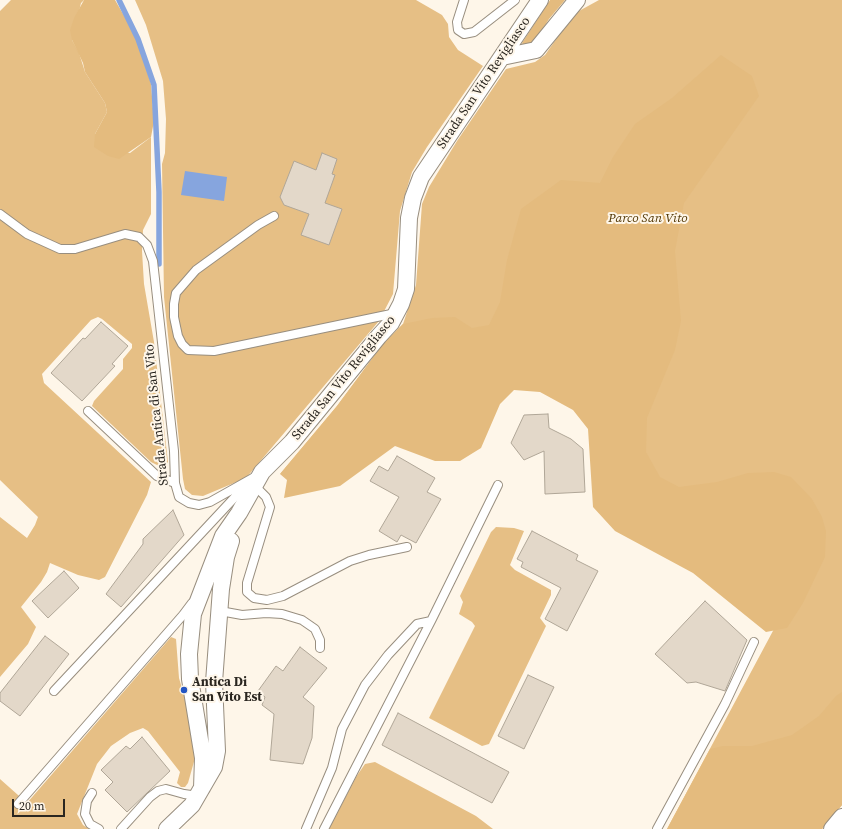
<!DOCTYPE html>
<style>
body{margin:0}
#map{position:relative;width:842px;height:829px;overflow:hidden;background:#fef6e9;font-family:"Source Serif 4",serif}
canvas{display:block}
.scale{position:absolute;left:12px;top:799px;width:53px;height:18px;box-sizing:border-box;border:2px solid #2a2620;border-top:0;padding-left:5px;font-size:12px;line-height:14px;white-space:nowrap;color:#2a2620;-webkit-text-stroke:3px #fef6e9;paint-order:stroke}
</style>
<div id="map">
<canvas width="842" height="829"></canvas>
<div class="scale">20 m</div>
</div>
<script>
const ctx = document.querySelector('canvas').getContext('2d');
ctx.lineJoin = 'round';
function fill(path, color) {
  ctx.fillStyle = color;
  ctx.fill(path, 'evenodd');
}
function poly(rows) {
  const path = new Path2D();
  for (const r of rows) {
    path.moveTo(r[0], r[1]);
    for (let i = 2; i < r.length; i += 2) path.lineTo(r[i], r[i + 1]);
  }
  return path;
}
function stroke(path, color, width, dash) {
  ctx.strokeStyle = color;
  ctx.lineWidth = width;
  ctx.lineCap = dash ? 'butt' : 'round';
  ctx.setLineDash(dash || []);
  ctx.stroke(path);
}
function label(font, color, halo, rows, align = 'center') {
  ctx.font = font + ' "Source Serif 4",serif';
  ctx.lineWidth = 4;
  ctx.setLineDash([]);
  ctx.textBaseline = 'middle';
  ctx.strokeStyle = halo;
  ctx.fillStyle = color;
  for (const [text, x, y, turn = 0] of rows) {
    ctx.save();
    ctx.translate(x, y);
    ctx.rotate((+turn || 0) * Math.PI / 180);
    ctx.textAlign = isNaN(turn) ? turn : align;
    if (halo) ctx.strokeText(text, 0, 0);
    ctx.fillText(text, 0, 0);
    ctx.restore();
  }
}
const green = poly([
 [11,0,84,0,81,3,72,40,79,53,85,72,105,103,107,112,95,134,95,147,130,153,151,137,151,214,143,230,142,251,144,284,154,342,168,462,163,468,151,462,92,406,94,401,123,369,123,359,132,348,132,344,102,319,98,317,91,320,42,374,44,383,151,482,147,495,105,577,99,580,78,575,50,563,47,572,41,582,21,607,36,627,28,644,0,677,0,517,27,538,35,525,38,517,0,480,0,11],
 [135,0,416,0,442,15,448,24,449,37,458,50,483,66,427,147,412,172,400,211,393,294,379,321,246,478,203,496,192,495,185,489,183,479,164,297,162,164,165,153,166,119,163,81,146,25],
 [599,0,842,0,842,805,822,829,667,829,774,629,561,392,530,381,280,474,337,406,383,344,403,324,416,285,422,204,429,187,457,141,506,69,535,62,545,55,564,28,579,11],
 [496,527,514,528,524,531,510,565,515,570,551,590,551,595,540,618,546,626,489,744,482,746,429,718,475,626,472,622,459,614,463,602,460,596,491,532],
 [171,637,176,639,179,678,194,730,197,751,188,783,185,787,181,787,177,783,180,772,148,731,143,728,130,733,111,746,97,764,77,814,83,825,89,829,0,829,0,779,27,803],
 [375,762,476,816,493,829,329,829,356,777,365,764]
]);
const forest = poly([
 [84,0,115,0,137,38,151,84,154,121,151,137,119,159,108,156,94,147,95,134,107,112,105,103,85,72,83,63,72,40,70,30,74,18],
 [550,0,565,0,549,19,534,43,524,48,522,43],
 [721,55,752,76,759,96,684,203,675,251,681,321,675,350,647,418,646,452,660,477,679,487,717,482,748,473,774,472,791,477,812,499,822,517,826,531,825,557,803,603,787,628,766,632,693,573,615,531,593,507,588,429,573,410,540,392,514,390,500,404,481,448,460,461,435,461,395,446,340,486,284,498,287,480,280,474,337,406,383,344,403,324,432,318,455,317,472,328,489,325,500,302,507,260,521,209,561,180,600,183,613,157,635,124,672,98],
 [842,692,842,805,822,829,667,829,710,749,723,746,752,746,792,735,819,716,836,696]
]);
const water = poly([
 [185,171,227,177,224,201,181,195]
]);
const stream = poly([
 [119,0,138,39,154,85,159,192,159,264]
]);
const building = poly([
 [322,153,337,159,332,174,335,175,325,203,342,209,329,245,301,235,309,214,284,205,280,197,294,161,316,170,322,153],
 [101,322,128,346,112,364,115,366,82,401,51,373,83,338,85,339,101,322],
 [548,414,549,428,571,439,583,449,585,492,545,494,544,451,524,460,511,443,524,415,548,414],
 [397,456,435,478,427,492,441,499,416,543,401,535,397,542,379,531,399,497,370,481,379,466,388,471,397,456],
 [173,510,184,535,121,607,106,594,143,544,143,539,173,510],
 [532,531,578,555,576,560,598,571,567,631,545,619,561,588,521,567,523,562,517,559,532,531],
 [64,571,79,588,48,618,32,601,64,571],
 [705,601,747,640,725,691,696,682,687,683,655,654,705,601],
 [45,636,69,654,20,716,0,701,0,693,45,636],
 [300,647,327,668,303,697,314,706,312,738,303,764,270,760,274,714,262,705,265,697,258,691,276,666,283,671,300,647],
 [528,675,554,687,524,749,498,736,528,675],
 [398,713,509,772,492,803,382,745,398,713],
 [142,737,170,771,127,812,105,790,113,782,101,770,126,746,130,749,142,737]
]);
const service = poly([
 [464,0,457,22,458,30,464,34,474,32,515,0],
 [0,214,27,234,60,249,75,249,125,234,139,237,147,245,153,261,174,451,175,483,179,497,189,503,199,505,210,502,258,475],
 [274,216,258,225,196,270,176,293,174,304,174,317,178,336,182,344,188,350,214,351,396,313],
 [88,411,157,476,175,483],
 [254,485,266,497,270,507,247,583,247,592,254,598,267,600,283,596,350,561,369,555,407,547],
 [220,611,242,615,266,613,282,614,302,620,315,629,320,640,320,648],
 [54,691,235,497,250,483],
 [92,793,87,801,85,814,90,824,99,829],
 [18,804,183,615,192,603],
 [121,829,150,797,158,791,166,789,184,794,198,796],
 [306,829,332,768,342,729,365,685,388,655,417,624,431,621,498,485],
 [324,829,431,621],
 [657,829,725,704,754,642]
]);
const minor = poly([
 [502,57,536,50,577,0],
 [202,788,203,758,190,679,189,654,193,614,223,536,239,513,262,472,292,442,379,336,391,323,401,304,406,289,409,218,413,198,421,177,540,0],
 [167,829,192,805,214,767,217,751,214,682,221,589,226,557,231,541],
 [832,829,842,817]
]);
const markers = [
 [184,690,4,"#2355c3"]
];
const streetNames = [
 ["Strada San Vito Revigliasco",484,83,-56],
 ["Strada San Vito Revigliasco",344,378,-51],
 ["Strada Antica di San Vito",157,415,-96]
];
const parkNames = [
 ["Parco San Vito",648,219]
];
const poiNames = [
 ["Antica Di",192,683],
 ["San Vito Est",192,698]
];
fill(green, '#e6bf85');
fill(forest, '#e4bb7e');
fill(water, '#86a5de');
stroke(stream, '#86a5de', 5.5);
fill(building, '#e3d8c9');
stroke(building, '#b0a697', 1);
stroke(service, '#988e7f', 10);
stroke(minor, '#988e7f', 18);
stroke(service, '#fff', 8);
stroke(minor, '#fff', 16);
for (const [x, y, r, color] of markers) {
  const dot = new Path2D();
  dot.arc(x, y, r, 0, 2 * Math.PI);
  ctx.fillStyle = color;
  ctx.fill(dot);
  stroke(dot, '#fef6e9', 1.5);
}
label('13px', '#2a2620', '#fef6e9', streetNames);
label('italic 13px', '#523704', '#fef6e9', parkNames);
label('bold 13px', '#2a2620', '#fef6e9', poiNames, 'left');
</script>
